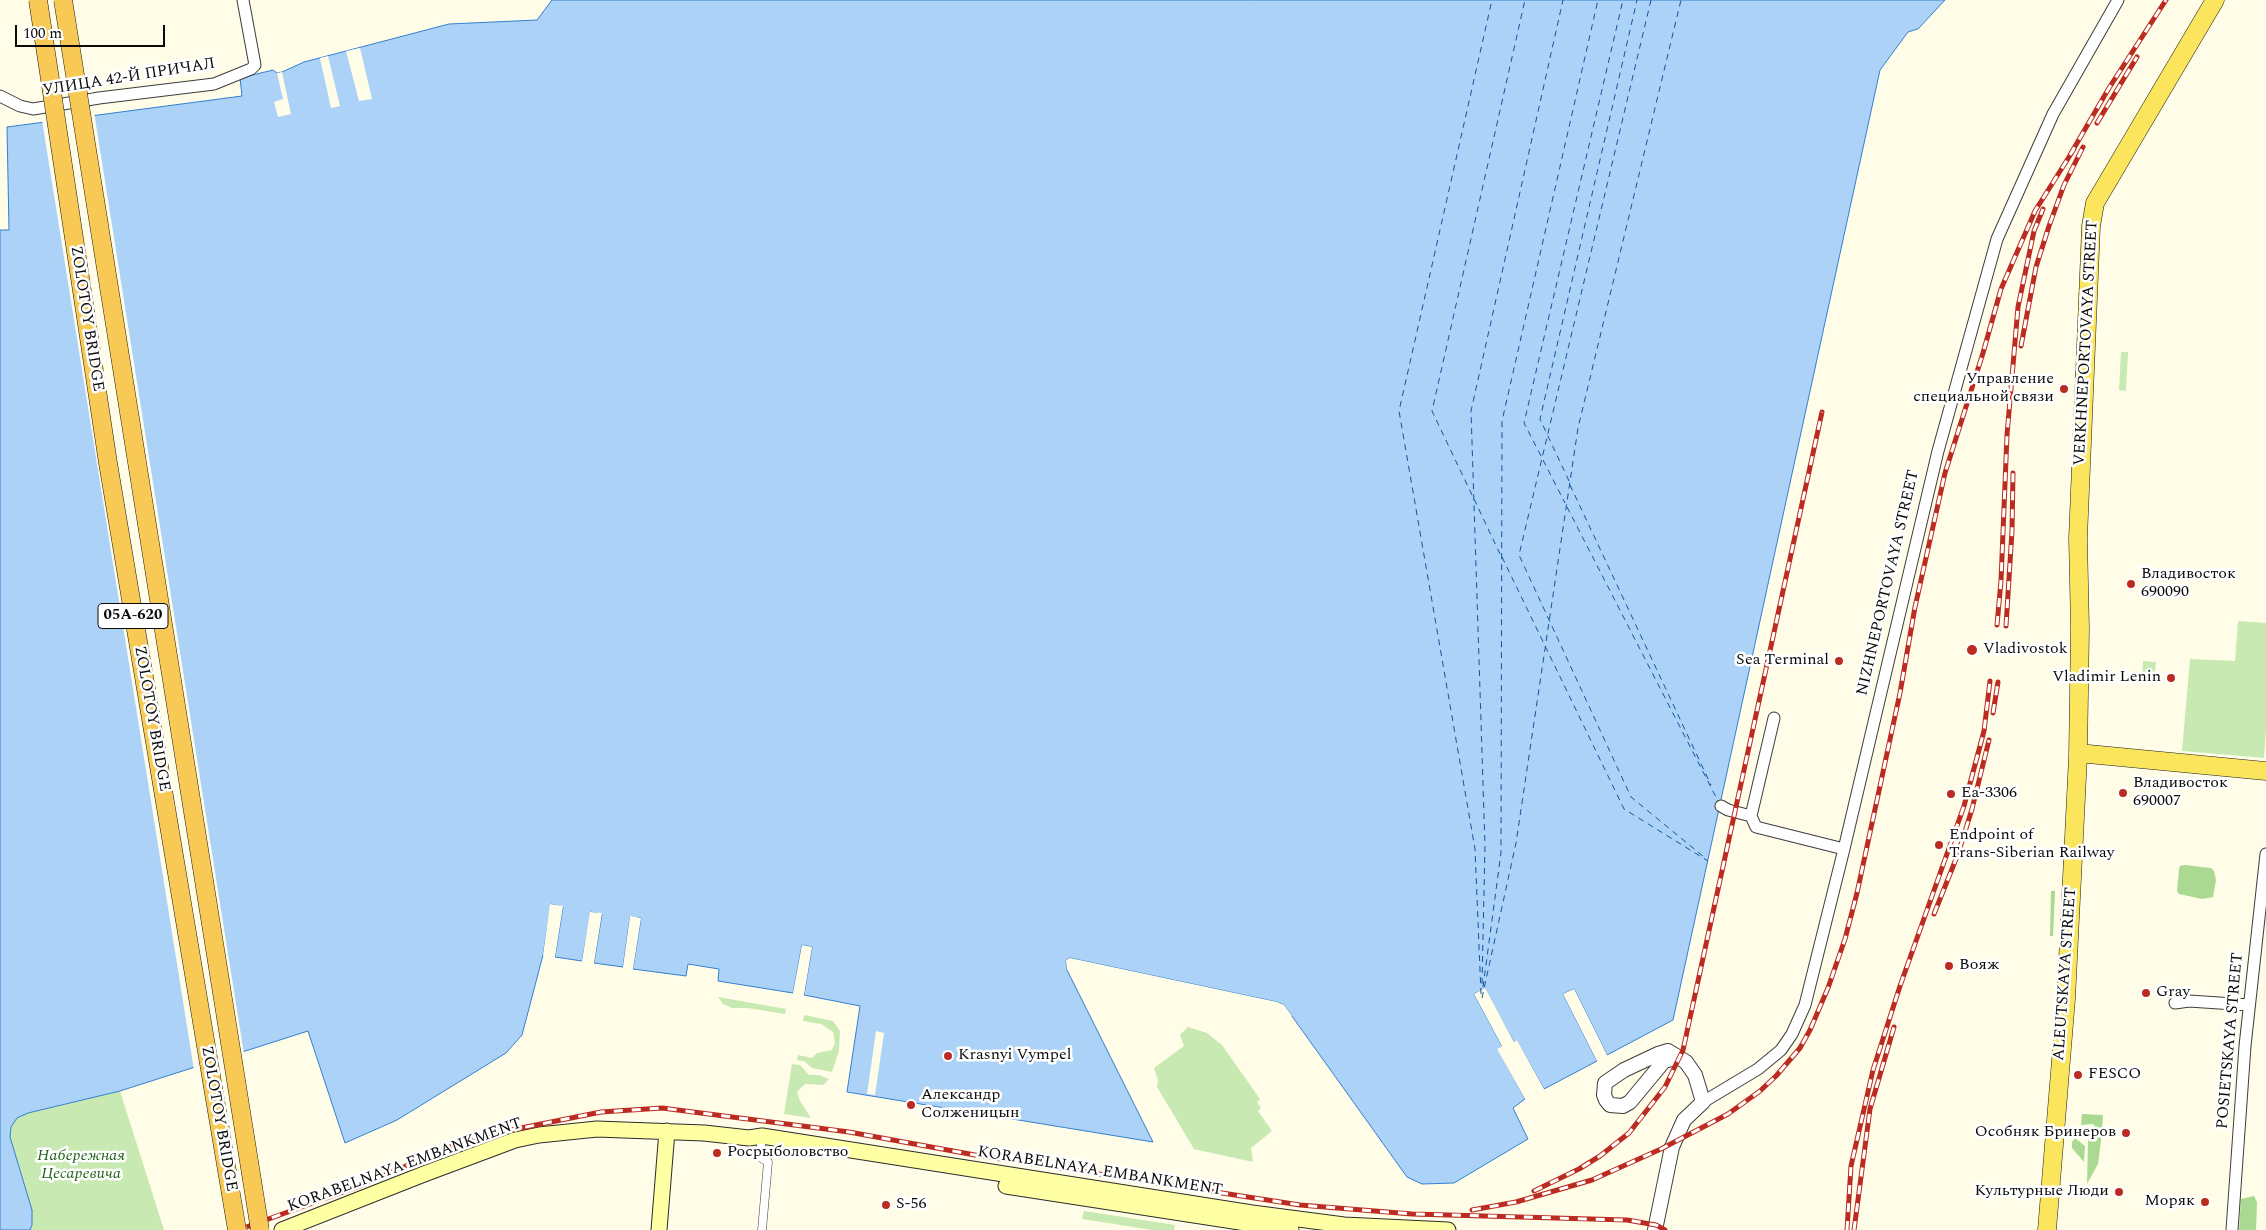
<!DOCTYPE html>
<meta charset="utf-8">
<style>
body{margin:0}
#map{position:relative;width:2266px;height:1230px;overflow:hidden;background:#fffde8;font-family:Spectral,serif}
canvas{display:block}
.scale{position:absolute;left:15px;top:25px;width:150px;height:22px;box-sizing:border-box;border:2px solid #0a0a0a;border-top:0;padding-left:6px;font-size:15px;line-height:18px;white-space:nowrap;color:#0a0a0a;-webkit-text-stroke:4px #fff;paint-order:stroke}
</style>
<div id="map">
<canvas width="2266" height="1230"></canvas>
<div class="scale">100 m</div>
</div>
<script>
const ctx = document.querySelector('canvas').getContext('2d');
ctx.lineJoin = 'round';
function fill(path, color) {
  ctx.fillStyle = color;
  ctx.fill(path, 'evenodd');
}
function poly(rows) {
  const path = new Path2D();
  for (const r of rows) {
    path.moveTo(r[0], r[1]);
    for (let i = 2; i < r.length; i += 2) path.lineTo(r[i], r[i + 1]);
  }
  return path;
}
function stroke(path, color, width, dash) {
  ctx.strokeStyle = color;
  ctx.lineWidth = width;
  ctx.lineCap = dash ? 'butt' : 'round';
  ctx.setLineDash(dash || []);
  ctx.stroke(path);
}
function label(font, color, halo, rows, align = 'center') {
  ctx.font = font + ' Spectral,serif';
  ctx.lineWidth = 5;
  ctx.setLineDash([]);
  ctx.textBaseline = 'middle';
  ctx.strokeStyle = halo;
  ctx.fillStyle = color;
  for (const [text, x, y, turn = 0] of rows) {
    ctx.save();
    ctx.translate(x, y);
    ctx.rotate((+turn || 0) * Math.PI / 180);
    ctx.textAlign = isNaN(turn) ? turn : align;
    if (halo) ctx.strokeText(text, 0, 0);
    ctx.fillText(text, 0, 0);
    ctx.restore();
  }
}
const green = poly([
 [2121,352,2128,352,2126,391,2119,390],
 [2238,621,2266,623,2266,729,2264,758,2182,751,2190,659,2235,661],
 [2143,661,2156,662,2154,682,2142,681],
 [718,997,786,1009,785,1014,748,1008,732,1008,723,1004],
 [804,1015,833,1021,840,1031,839,1051,832,1072,812,1068,804,1061,797,1060,798,1055,812,1058,817,1053,832,1050,835,1043,833,1032,821,1024,803,1021],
 [1188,1027,1207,1033,1222,1045,1260,1099,1257,1102,1261,1108,1258,1111,1272,1131,1251,1148,1253,1162,1194,1149,1157,1087,1158,1080,1154,1068,1184,1046,1180,1035],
 [792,1064,800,1065,809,1075,819,1075,829,1079,823,1085,805,1084,797,1092,800,1101,811,1118,784,1114],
 [120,1091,164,1230,30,1230,32,1225,10,1137,11,1127,17,1118,28,1113],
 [1084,1211,1175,1225,1174,1230,1152,1230,1082,1219]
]);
const forest = poly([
 [2185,865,2211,868,2214,871,2216,880,2213,897,2202,899,2179,894,2177,891,2179,869,2180,866],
 [2051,891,2055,891,2053,936,2050,936],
 [2082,1114,2103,1115,2102,1131,2098,1131,2093,1124,2081,1125],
 [2098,1133,2102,1133,2098,1164,2087,1184,2088,1140,2096,1138],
 [2075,1138,2085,1146,2084,1162,2072,1148,2072,1142],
 [2254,1196,2257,1202,2256,1230,2239,1230,2241,1199]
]);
const water = poly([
 [552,0,1945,0,1918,29,1908,32,1880,70,1673,1020,1607,1055,1574,989,1563,994,1597,1061,1544,1089,1517,1041,1514,1042,1484,989,1474,994,1502,1046,1498,1049,1525,1099,1513,1108,1528,1139,1454,1183,1422,1184,1407,1177,1284,1005,1277,1002,1070,958,1066,960,1067,970,1153,1142,847,1092,860,1006,804,995,812,947,802,945,793,993,718,981,719,969,688,964,686,976,633,969,641,918,630,917,623,967,594,963,602,914,591,912,582,961,555,957,563,907,551,904,543,955,522,1035,506,1053,397,1120,345,1143,308,1031,120,1091,28,1113,17,1118,11,1127,10,1137,32,1210,32,1225,30,1230,0,1230,0,230,9,230,7,127,242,96,240,78,273,70,277,73,282,72,304,62,449,24,537,20,552,0]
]);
const pier = poly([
 [360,48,372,99,359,101,346,51],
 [328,56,340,106,331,108,320,58],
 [282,72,291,114,278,117,274,102,283,99,277,73],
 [94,112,244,1054,194,1070,42,120],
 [550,904,563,906,555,957,552,956,560,908,552,907,546,955,543,955],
 [590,912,602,913,594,963,592,963,599,915,593,914,585,961,582,961],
 [630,916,641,918,633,969,631,968,638,920,632,919,625,967,623,967],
 [802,945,812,947,804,995,802,994,810,949,804,948,795,993,793,993],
 [1070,958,1277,1002,1284,1005,1292,1016,1288,1015,1283,1007,1276,1005,1070,961,1069,966,1071,971,1067,970,1066,960],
 [1485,988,1514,1042,1517,1040,1544,1089,1541,1090,1516,1044,1512,1043,1483,992,1477,995,1505,1045,1501,1050,1527,1097,1525,1099,1497,1049,1502,1046,1474,994],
 [1574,989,1607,1055,1605,1056,1573,992,1566,995,1599,1059,1597,1061,1563,994],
 [876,1031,884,1033,875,1095,867,1094]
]);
const ferry = poly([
 [1651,0,1519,555,1631,797,1704,857],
 [1541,456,1524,423,1623,0],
 [1543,460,1565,503],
 [1569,481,1540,419,1637,0],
 [1570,485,1711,785],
 [1472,495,1432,411,1525,0],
 [1474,499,1500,554],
 [1567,507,1718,801],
 [1502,557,1624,809,1708,861],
 [1482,984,1485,846,1471,411,1563,0],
 [1483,987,1501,853,1502,421,1598,0],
 [1481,994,1475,849,1399,411,1492,0],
 [1482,998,1516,843,1578,428,1681,0]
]);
const pedestrian = poly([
 [762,1230,768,1162,760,1157,762,1136]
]);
const minor = poly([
 [0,96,20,106,33,109,99,98,214,84,251,69,255,65,243,0],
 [1774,718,1751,816,1756,827,1844,849],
 [1721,806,1728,810,1751,816],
 [2175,1003,2189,1001,2249,1005],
 [1703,1102,1758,1069,1781,1050,1792,1034,1805,1005,1844,849,1938,451,1997,239,2053,114,2118,0],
 [2232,1230,2245,1046,2266,854]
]);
const tertiary = poly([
 [1655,1230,1672,1147,1684,1120,1703,1102,1699,1088,1695,1075,1686,1062,1668,1051,1658,1054,1624,1070,1605,1083,1604,1095,1606,1100,1610,1105,1623,1106,1630,1102,1664,1061,1676,1058]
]);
const secondary = poly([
 [1006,1186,1291,1230],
 [282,1230,424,1174,515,1140,539,1135,597,1129,704,1133,749,1138,762,1136,1252,1213,1344,1225,1448,1230],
 [659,1230,667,1131]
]);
const primary = poly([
 [2078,753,2266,771],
 [2047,1230,2066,999,2078,756,2080,629,2078,538,2091,226,2095,203,2215,0]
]);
const rail = poly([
 [2097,123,2137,57],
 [2070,155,2109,88,2166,0],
 [2021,346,2036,267,2049,226,2064,185,2083,147],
 [1997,625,2001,581,2007,435,2018,307,2034,231,2043,209],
 [2006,626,2012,531,2013,473],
 [1993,713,1998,682],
 [1934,914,1958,854,1972,809,1989,740],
 [1534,1191,1579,1169,1600,1156,1629,1133,1665,1087,1683,1050,1822,412],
 [1472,1210,1516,1202,1592,1180,1661,1149,1728,1114,1760,1091,1776,1076,1800,1048,1810,1030,1828,988,1845,939,1857,893,1900,693,1915,607,1945,473,1983,353,2001,289,2035,211,2074,149],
 [238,1230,357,1187,471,1138,601,1112,662,1108,849,1132,975,1155,1300,1205,1412,1214,1627,1220,1656,1225,1665,1230],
 [1847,1230,1851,1166,1873,1070,1900,986,1964,806,1984,731,1990,681],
 [1854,1230,1870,1109,1894,1027]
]);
const trunkBridge = poly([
 [38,0,108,463,237,1230],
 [63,0,260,1230]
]);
const markers = [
 [2064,389,5,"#bb2b22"],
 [2131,584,5,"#bb2b22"],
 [1972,650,6,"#bb2b22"],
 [1839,661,5,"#bb2b22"],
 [2171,678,5,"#bb2b22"],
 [2123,793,5,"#bb2b22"],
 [1951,794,5,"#bb2b22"],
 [1939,845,5,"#bb2b22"],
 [1949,966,5,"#bb2b22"],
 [2146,993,5,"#bb2b22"],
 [948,1056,5,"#bb2b22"],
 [2078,1075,5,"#bb2b22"],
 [911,1105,5,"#bb2b22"],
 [2126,1133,5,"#bb2b22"],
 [717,1153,5,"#bb2b22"],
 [2119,1192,5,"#bb2b22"],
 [2205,1202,5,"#bb2b22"],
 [886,1205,5,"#bb2b22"]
];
const shields = [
 [133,616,70]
];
const shieldNames = [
 ["05А-620",133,616]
];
const streetNames = [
 ["УЛИЦА 42-Й ПРИЧАЛ",129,78,-9],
 ["ZOLOTOY BRIDGE",86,319,81],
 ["VERKHNEPORTOVAYA STREET",2087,343,-87],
 ["NIZHNEPORTOVAYA STREET",1889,583,-77],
 ["ZOLOTOY BRIDGE",151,719,80],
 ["ALEUTSKAYA STREET",2066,974,-86],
 ["POSIETSKAYA STREET",2231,1041,-85],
 ["ZOLOTOY BRIDGE",218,1119,80],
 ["KORABELNAYA EMBANKMENT",405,1166,-20],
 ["KORABELNAYA EMBANKMENT",1100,1172,9]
];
const poiNames = [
 ["Управление",2054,380,"right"],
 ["специальной связи",2054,398,"right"],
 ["Владивосток",2141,575],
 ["690090",2141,593],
 ["Vladivostok",1983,650],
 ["Sea Terminal",1829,661,"right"],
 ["Vladimir Lenin",2161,678,"right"],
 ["Владивосток",2133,784],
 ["690007",2133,802],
 ["Еа-3306",1961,794],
 ["Endpoint of",1949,836],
 ["Trans-Siberian Railway",1949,854],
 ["Вояж",1959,966],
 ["Gray",2156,993],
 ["Krasnyi Vympel",958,1056],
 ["FESCO",2088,1075],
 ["Александр",921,1096],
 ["Солженицын",921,1114],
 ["Особняк Бринеров",2116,1133,"right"],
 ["Росрыболовство",727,1153],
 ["Культурные Люди",2109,1192,"right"],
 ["Моряк",2195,1202,"right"],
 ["S-56",896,1205]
];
const parkNames = [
 ["Набережная",81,1157],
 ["Цесаревича",81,1175]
];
fill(green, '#c9e9b2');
fill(forest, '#aada91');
fill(water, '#acd3f7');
stroke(water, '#327fcf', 1);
fill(pier, '#fffde8');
stroke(ferry, '#13529d', 1, [6, 5]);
stroke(pedestrian, '#3d3d3d', 9);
stroke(minor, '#3d3d3d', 13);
stroke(tertiary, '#3d3d3d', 16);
stroke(secondary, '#2c2c2c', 17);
stroke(primary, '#1b1b1b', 19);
stroke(pedestrian, '#fff', 8);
stroke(minor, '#fff', 11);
stroke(tertiary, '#fff', 14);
stroke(secondary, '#ffffa3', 15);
stroke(primary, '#fbe55c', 18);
stroke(rail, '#bb2b22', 5);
stroke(rail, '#fff', 3, [9]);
stroke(trunkBridge, '#1b1b1b', 19, []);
stroke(trunkBridge, '#f9c955', 18);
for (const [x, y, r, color] of markers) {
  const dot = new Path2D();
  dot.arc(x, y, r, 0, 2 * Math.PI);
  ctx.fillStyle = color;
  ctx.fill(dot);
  stroke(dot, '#fff', 2);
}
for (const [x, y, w] of shields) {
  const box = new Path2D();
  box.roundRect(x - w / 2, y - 12.5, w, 25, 4);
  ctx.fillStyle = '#fff';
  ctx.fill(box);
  stroke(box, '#0a0a0a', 1);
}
label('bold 15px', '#0a0a0a', null, shieldNames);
label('16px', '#0a0a0a', '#fff', streetNames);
label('16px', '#0a0a0a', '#fff', poiNames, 'left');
label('italic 16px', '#22621b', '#fff', parkNames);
</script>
